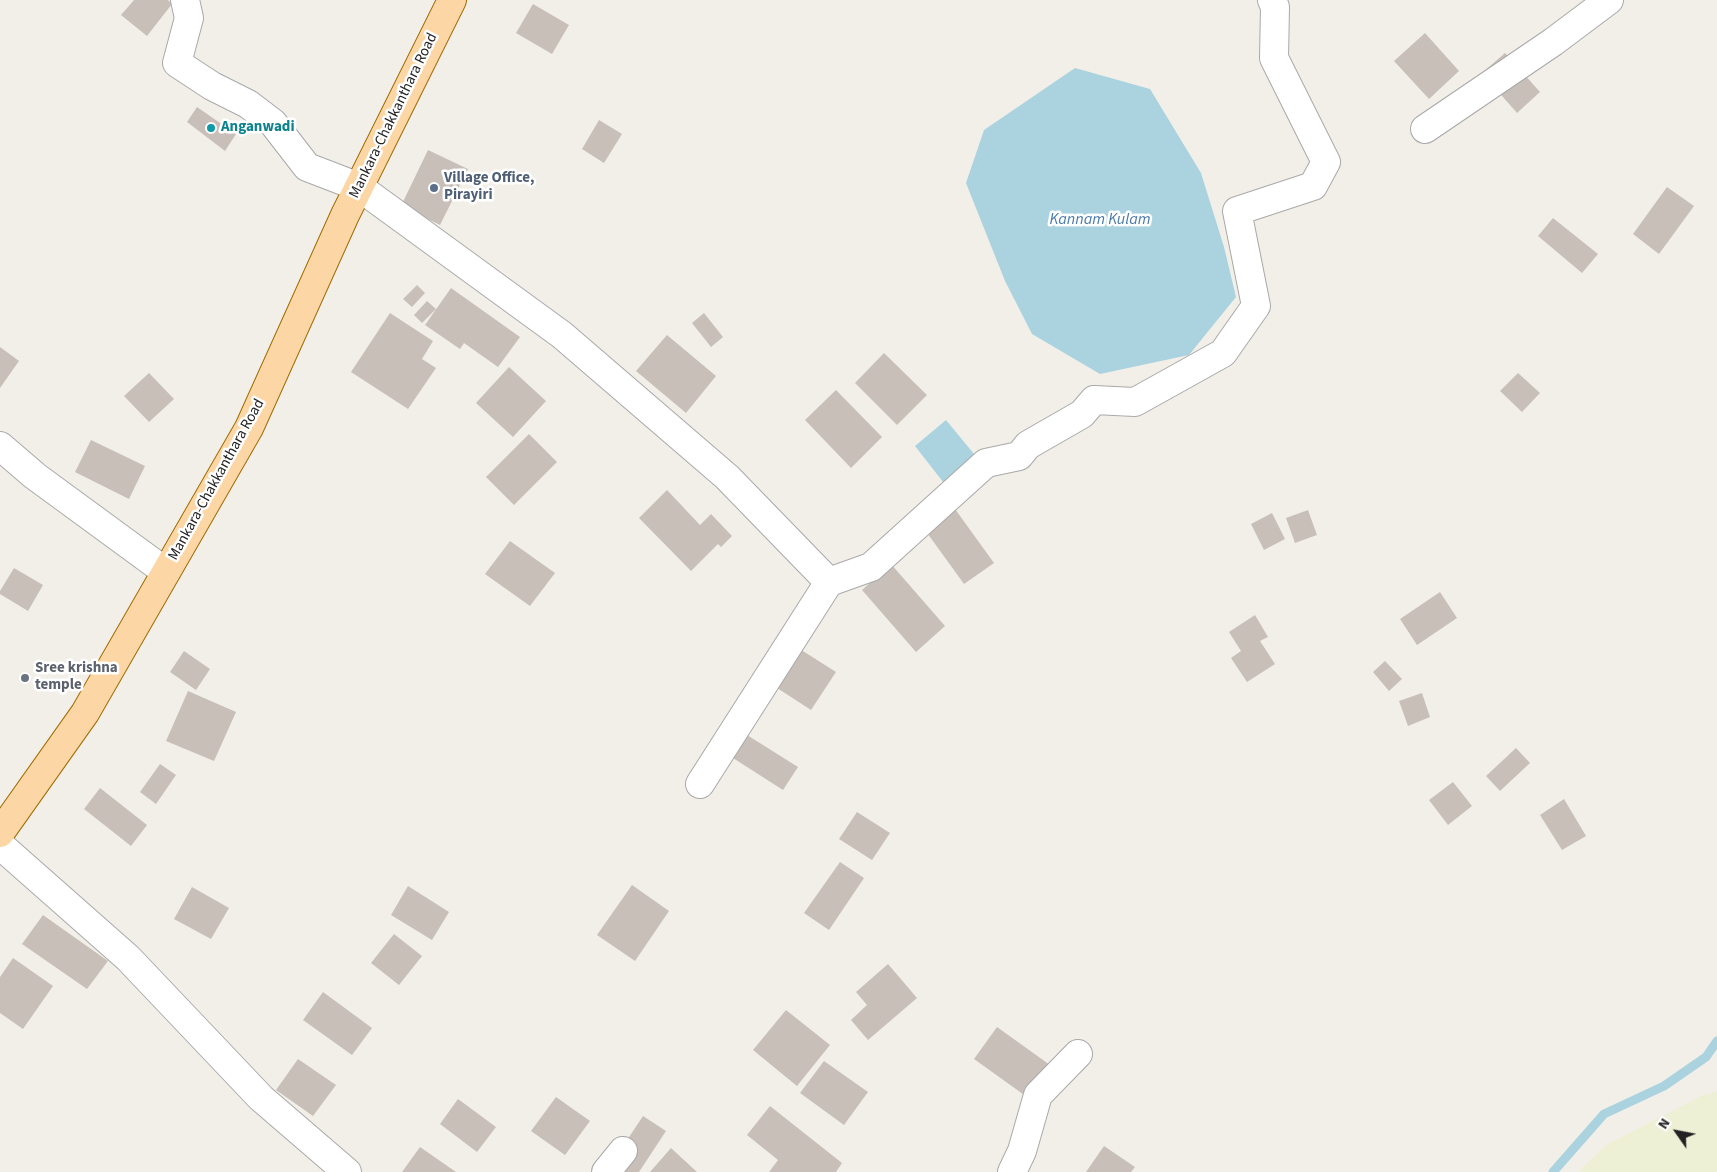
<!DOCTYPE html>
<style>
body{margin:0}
#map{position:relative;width:1717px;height:1172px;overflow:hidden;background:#f2efe9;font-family:"Source Sans 3",sans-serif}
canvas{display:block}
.north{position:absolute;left:1652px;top:1107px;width:50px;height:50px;-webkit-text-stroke:4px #fff;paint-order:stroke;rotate:303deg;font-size:14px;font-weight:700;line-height:20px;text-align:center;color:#222}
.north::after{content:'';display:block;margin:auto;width:18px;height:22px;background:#222;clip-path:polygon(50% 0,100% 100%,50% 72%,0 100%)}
</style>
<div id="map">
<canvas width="1717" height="1172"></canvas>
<div class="north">N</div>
</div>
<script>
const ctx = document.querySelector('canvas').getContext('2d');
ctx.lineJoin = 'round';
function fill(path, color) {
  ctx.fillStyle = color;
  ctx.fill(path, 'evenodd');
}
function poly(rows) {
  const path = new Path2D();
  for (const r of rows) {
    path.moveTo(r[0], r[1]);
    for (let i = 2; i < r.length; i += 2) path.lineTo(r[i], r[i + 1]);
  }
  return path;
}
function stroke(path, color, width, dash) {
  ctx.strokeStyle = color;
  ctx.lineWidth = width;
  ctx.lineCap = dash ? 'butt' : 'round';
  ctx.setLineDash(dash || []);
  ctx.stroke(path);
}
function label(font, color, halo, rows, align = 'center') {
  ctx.font = font + ' "Source Sans 3",sans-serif';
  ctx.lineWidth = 5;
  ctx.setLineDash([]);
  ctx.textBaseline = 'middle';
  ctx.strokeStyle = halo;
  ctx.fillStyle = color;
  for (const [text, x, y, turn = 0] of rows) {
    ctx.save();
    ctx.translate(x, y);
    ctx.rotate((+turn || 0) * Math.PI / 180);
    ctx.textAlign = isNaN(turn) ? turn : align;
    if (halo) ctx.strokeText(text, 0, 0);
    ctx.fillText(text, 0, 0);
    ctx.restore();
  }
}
const farmland = poly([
 [1717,1092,1717,1172,1578,1172,1606,1145,1703,1095]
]);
const water = poly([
 [1075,68,1150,89,1201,173,1224,247,1236,297,1189,355,1100,374,1032,334,1005,281,966,183,984,130],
 [946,420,979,460,947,487,915,446]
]);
const stream = poly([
 [1553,1172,1604,1114,1664,1086,1706,1057,1717,1041]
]);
const building = poly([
 [134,0,168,0,172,4,147,36,121,15],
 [533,4,569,25,552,54,516,33],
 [1425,33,1459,71,1429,99,1394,61],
 [1505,53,1540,92,1517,113,1482,73],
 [197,107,236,134,225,151,187,122],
 [599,120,622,134,604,163,582,149],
 [428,150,468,169,440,225,401,206],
 [1667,187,1694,206,1659,254,1633,234],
 [1553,218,1598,254,1582,273,1538,236],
 [417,285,425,293,412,307,403,299],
 [451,288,520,337,498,367,464,343,460,349,425,325],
 [427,301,436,309,422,323,414,315],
 [390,313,433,341,422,359,436,368,408,409,351,372],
 [704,313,723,337,711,347,692,323],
 [667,335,716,376,686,413,636,371],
 [0,347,19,361,0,388],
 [884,353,927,395,897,425,855,383],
 [509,367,546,401,513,437,476,403],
 [149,373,174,399,149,422,124,396],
 [1518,373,1540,393,1522,412,1500,391],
 [836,390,882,437,851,468,805,420],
 [529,434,557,462,514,505,486,477],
 [91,440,145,466,129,499,75,472],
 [667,490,700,525,711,514,732,536,721,547,718,544,691,571,639,518],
 [955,509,994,563,964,584,925,530],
 [1308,510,1317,535,1295,543,1286,518],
 [1272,513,1285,539,1264,550,1251,524],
 [510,541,555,573,530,606,485,574],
 [891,564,945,626,916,652,862,590],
 [14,568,43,585,28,611,0,594,0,591],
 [1440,592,1457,618,1417,645,1400,619],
 [1255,615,1268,637,1260,641,1275,664,1247,682,1231,658,1241,651,1229,632],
 [795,646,836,672,811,710,771,684],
 [184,651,210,669,196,690,170,672],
 [1385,661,1402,679,1389,691,1373,672],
 [188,691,236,712,214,761,166,741],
 [1422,693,1430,717,1408,726,1399,701],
 [747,735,798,767,783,790,733,758],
 [1516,748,1530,763,1500,791,1486,776],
 [160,764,176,775,156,804,140,792],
 [1453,782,1472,806,1448,825,1429,800],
 [100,788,147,825,131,846,84,809],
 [1564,799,1586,836,1562,850,1540,815],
 [857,812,890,833,872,860,839,839],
 [840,862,864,878,829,930,804,913],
 [632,885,669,911,635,961,597,935],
 [408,886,449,912,432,940,391,915],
 [192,887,229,908,211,939,174,919],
 [43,915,108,961,87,989,22,944],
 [394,934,422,956,399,985,371,963],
 [13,958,53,986,23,1029,0,1013,0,977],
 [888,964,917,998,868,1040,851,1020,867,1005,856,992],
 [323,992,372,1028,352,1055,303,1020],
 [786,1010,830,1045,797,1086,753,1050],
 [997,1027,1050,1065,1027,1097,974,1059],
 [298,1059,336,1085,313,1116,276,1090],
 [824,1061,868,1092,844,1125,800,1093],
 [556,1097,590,1121,565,1155,531,1131],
 [458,1099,496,1127,477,1152,440,1124],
 [770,1106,842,1163,836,1172,769,1172,778,1160,747,1135],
 [643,1116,666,1131,639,1172,606,1172],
 [1104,1146,1135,1167,1131,1172,1086,1172],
 [420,1147,456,1172,402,1172],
 [671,1148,697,1172,650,1172]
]);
const minor = poly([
 [185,0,189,18,177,63,212,86,248,104,273,123,307,167,359,187,562,335,727,477,829,582,700,784],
 [1425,129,1553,42,1609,0],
 [0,446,35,476,166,572],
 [829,582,871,567,986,463,1019,456,1028,445,1082,414,1094,400,1135,402,1223,353,1256,306,1237,211,1313,186,1326,162,1274,58,1275,7,1272,0],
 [0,845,128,958,261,1098,347,1172],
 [606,1172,623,1151],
 [1012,1172,1022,1151,1038,1095,1078,1054]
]);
const major = poly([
 [0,833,85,713,249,428,345,215,452,0]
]);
const markers = [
 [211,128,5,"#0f9aa8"],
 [434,188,5,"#5c6f8a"],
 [25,678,5,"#6b7280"]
];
const streetNames = [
 ["Mankara-Chakkanthara Road",394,116,-64],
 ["Mankara-Chakkanthara Road",217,480,-61]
];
const cultureNames = [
 ["Anganwadi",221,128]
];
const serviceNames = [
 ["Village Office,",444,179],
 ["Pirayiri",444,196]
];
const worshipNames = [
 ["Sree krishna",35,669],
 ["temple",35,686]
];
const waterNames = [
 ["Kannam Kulam",1100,220]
];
fill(farmland, '#eef0d5');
fill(water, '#aad3df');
stroke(stream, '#aad3df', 9);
fill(building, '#c7bfb8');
stroke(minor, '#a9a9a9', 30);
stroke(major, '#a06b00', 30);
stroke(minor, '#fff', 28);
stroke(major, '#fcd6a4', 28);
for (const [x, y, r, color] of markers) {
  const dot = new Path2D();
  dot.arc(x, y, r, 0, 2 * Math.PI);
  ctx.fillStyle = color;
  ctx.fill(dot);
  stroke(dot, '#fff', 2);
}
label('15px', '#222', '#fff', streetNames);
label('bold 15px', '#0d838f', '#fff', cultureNames, 'left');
label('bold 15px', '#4e5e75', '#fff', serviceNames, 'left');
label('bold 15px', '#5b616d', '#fff', worshipNames, 'left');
label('italic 16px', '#4a7aab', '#fff', waterNames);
</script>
